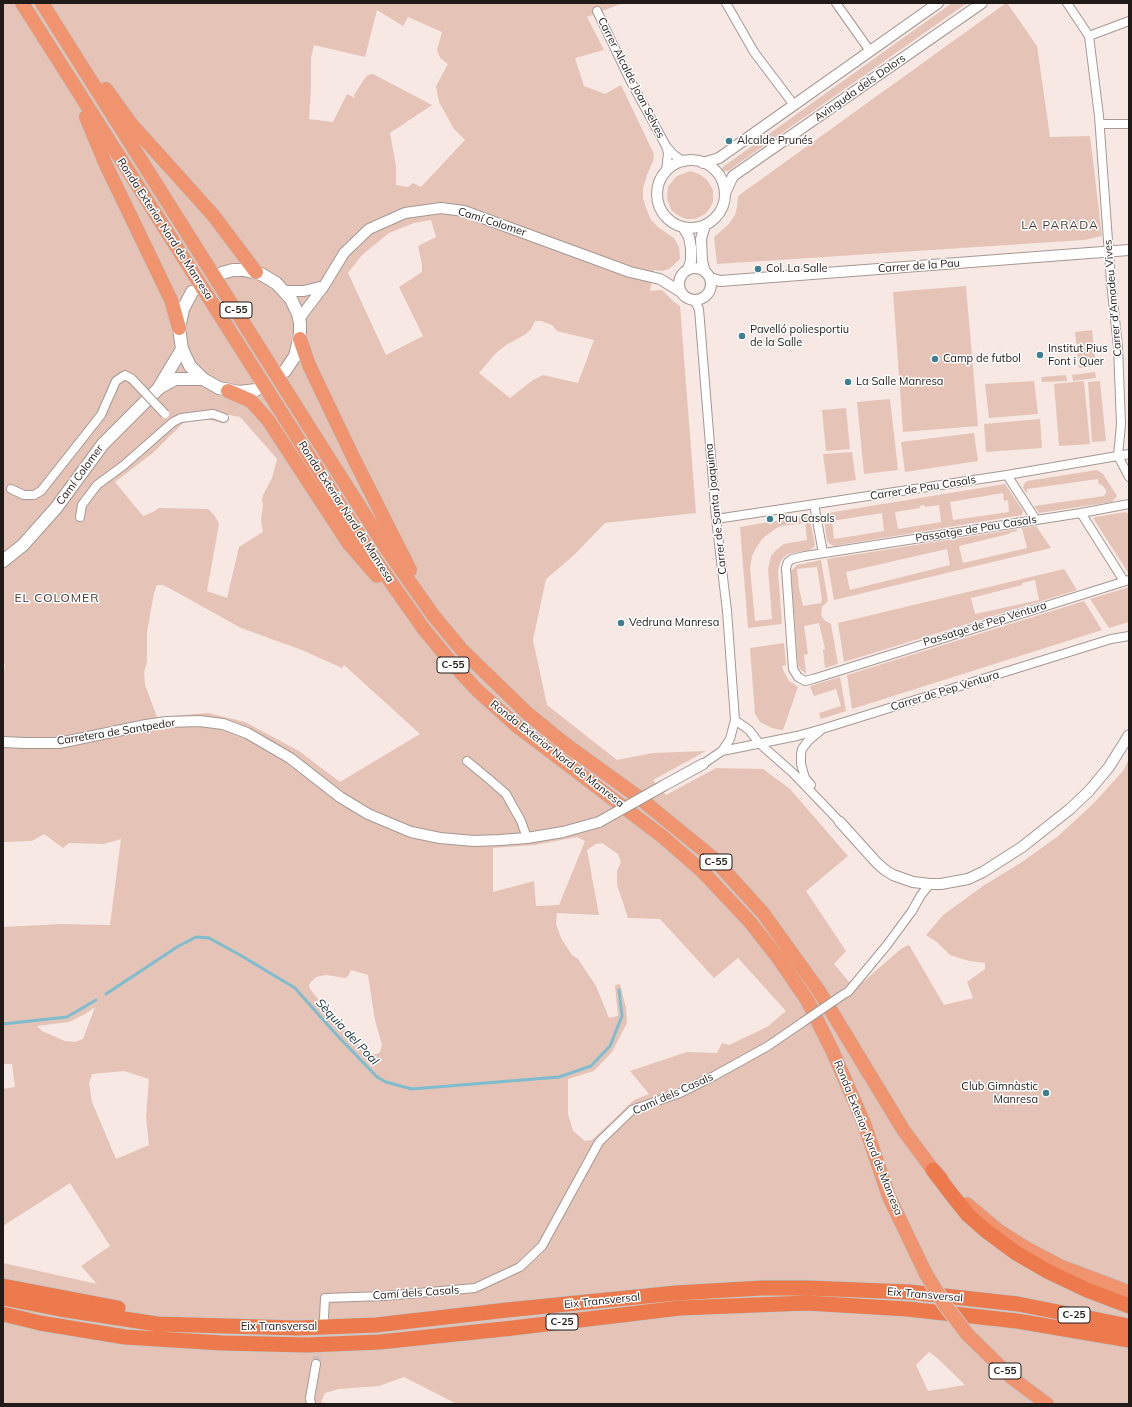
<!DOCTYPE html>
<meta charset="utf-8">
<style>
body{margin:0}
#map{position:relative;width:1132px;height:1407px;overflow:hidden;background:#f7e8e3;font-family:Mulish,sans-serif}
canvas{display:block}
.frame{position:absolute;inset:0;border:4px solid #201b19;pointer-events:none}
</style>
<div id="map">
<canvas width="1132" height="1407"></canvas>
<div class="frame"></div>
</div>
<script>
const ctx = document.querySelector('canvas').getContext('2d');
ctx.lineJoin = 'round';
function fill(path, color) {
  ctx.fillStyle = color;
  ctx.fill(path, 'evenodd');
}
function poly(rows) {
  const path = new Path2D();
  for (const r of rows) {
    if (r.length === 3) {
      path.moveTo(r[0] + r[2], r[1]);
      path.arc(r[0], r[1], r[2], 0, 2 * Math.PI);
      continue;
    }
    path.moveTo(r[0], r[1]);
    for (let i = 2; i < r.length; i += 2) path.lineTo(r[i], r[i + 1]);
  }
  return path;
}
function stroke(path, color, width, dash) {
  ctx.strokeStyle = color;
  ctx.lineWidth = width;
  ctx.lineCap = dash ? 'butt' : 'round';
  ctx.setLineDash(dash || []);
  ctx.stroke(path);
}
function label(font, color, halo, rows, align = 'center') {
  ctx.font = font + ' Mulish,sans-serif';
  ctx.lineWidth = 3;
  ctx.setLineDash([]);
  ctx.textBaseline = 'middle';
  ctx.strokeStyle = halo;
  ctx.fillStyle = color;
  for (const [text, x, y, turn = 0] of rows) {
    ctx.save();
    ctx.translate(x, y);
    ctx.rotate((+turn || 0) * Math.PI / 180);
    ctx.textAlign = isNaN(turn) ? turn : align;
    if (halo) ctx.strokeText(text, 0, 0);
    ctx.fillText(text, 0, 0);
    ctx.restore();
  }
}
const green = poly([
 [3,3,623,3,587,17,604,50,575,58,584,86,605,94,621,85,654,154,653,161,647,175,643,188,643,198,646,208,651,220,659,228,674,238,679,247,680,259,669,269,662,271,654,270,650,291,662,290,674,302,680,306,696,513,605,523,574,555,546,579,533,640,547,705,617,760,653,753,706,751,653,780,666,795,716,768,763,769,790,789,848,856,806,891,846,951,834,964,855,989,902,948,909,945,944,1005,973,998,967,982,985,969,985,963,969,961,950,955,937,942,926,935,943,915,983,886,1022,862,1057,837,1093,804,1123,771,1129,759,1129,1404,457,1404,404,1377,379,1386,339,1389,325,1393,321,1402,328,1404,3,1404,3,1263,97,1284,81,1266,110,1246,70,1183,3,1226,3,1089,15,1087,12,1064,3,1064,3,927,61,924,110,925,121,839,104,844,69,843,63,848,44,834,32,841,3,842,3,679,5,664,3,664],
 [377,10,403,26,408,17,442,32,437,50,440,58,448,64,436,86,439,102,454,129,465,140,421,187,413,183,408,187,396,185,396,166,390,133,432,105,373,74,368,75,365,78,354,95,355,98,347,94,333,122,309,119,311,88,311,58,314,45,365,57],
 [431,220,436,237,418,246,422,264,422,272,399,287,423,336,386,355,348,273,362,255,389,233,414,223],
 [535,321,541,321,552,325,557,331,594,340,578,383,543,375,533,380,510,398,479,373,495,354,506,345,526,334,531,329],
 [225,414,240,417,242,419,277,459,272,478,263,495,262,501,263,505,261,520,263,532,239,547,227,598,207,591,219,524,215,516,208,509,159,508,153,512,143,516,115,482,154,452,182,424,190,419,200,418,223,423],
 [157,585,163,585,180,594,241,628,302,650,342,668,344,665,420,734,340,782,299,751,245,722,208,713,157,717,145,685,144,673,147,661,147,632,154,593],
 [577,837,585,841,559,905,536,906,534,881,493,892,493,848,535,845],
 [602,843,618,854,621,862,617,871,617,885,628,918,660,919,714,978,738,958,786,1011,767,1027,729,1045,722,1043,717,1053,687,1052,630,1071,649,1094,634,1100,592,1140,585,1141,573,1131,568,1114,568,1079,594,1071,612,1052,627,1023,626,1008,620,984,615,985,618,1016,609,1018,596,986,578,959,572,955,561,938,556,924,557,913,599,915,587,850,596,844],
 [351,970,368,975,375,1020,382,1045,380,1052,377,1054,370,1054,363,1050,333,1015,323,1005,310,989,309,985,311,982,316,977,326,975,345,978,348,976],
 [95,1007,83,1039,75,1042,65,1041,42,1031,37,1026,69,1022,85,1014],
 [124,1071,149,1079,146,1116,149,1145,116,1159,92,1102,89,1083,92,1074],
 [929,1352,936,1357,965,1385,928,1391,916,1365],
 [952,3,967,3,728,171,723,171,722,169,724,166],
 [1006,3,1007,3,1037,46,1050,137,1090,136,1102,236,1084,240,717,264,714,237,728,225,735,215,737,207,738,196],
 [690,171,699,174,707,180,713,190,713,202,710,208,705,214,695,219,686,219,679,216,672,211,667,199,668,187,674,179,677,176],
 [966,286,978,426,903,432,893,292],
 [1092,330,1096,366,1079,368,1075,332],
 [1095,372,1096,378,1073,381,1072,375],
 [1066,375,1067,381,1042,382,1041,377],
 [1034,381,1038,414,989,418,985,384],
 [1084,381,1090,444,1059,446,1054,384],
 [1100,381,1106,441,1092,442,1088,382],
 [890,399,898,470,864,474,857,402],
 [846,408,850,449,826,451,822,410],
 [1040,419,1042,448,986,452,984,424],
 [974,433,978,461,905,472,901,442],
 [852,452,856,480,827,484,823,454],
 [1097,470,1103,474,1117,496,1112,502,1039,513,1034,506,1104,496,1104,495,1106,494,1106,490,1101,484,1099,485,1098,479,1027,489,1027,494,1023,488,1024,484,1027,481],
 [1005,484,1023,511,1022,515,834,546,830,544,827,541,824,518,828,513],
 [1003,493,1004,501,1008,500,1009,512,953,520,950,502],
 [924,505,925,507,939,505,941,522,898,529,895,512,920,508,920,506],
 [882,513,884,531,834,539,832,521],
 [1125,512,1129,514,1129,574,1093,518,1096,517],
 [804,516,808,517,810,520,815,544,814,547,810,550,788,554,783,558,780,563,778,571,782,624,748,628,740,527],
 [805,523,807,540,784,544,776,550,771,556,768,569,772,619,755,621,750,568,752,556,756,548,763,538,775,529,781,526],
 [1036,526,1051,548,834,600,827,559,1017,529,1017,531,1009,533,1009,534,959,546,963,563,1027,548,1022,528],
 [947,549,950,565,850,590,846,572],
 [821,560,828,601,822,607,821,615,824,620,831,624,838,664,825,668,823,650,825,649,819,623,804,626,808,654,804,655,806,673,805,673,801,670,798,666,791,571,797,565],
 [817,567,822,600,821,603,803,606,799,588,797,569],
 [1064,569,1077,590,844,662,838,623],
 [1035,580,1039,600,975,614,971,598,1022,585,1022,583],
 [1129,587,1129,622,1109,628,1090,599],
 [1084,601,1102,630,852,709,847,675],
 [784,643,786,665,782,666,784,672,789,681,798,687,783,730,780,730,772,728,760,722,755,714,750,648],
 [840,677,846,711,821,719,819,713,841,706,836,689,814,696,810,686]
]);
const stream = poly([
 [106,994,177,947,196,937,209,938,240,955,295,988,334,1032,377,1077,386,1082,412,1089,559,1077,591,1066,610,1046,622,1016,619,990],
 [3,1024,67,1017,96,1000]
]);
const minorTunnel = poly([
 [316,1364,323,1324]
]);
const minor = poly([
 [726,3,754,52,794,105],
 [836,3,870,51],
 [1067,3,1089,36,1099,116,1111,282,1118,347,1121,424,1118,456,1129,477],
 [597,11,630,80,666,146,673,154,684,162],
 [1089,36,1129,21],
 [1100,124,1129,124],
 [666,172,668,153,666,146],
 [694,300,699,309,716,519,727,611,735,720,730,739,722,751],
 [1007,475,1036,520],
 [11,489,24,495,34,495,41,491,101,415,116,381,125,375,132,379],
 [814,504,823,553],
 [1129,504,1081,513,805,556,792,559,788,562,786,568,793,669,798,677,805,681,813,679,1129,580],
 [1081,513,1124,581],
 [80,517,82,505,97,485,124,465,173,422,181,418,213,414,224,418],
 [716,519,1007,475,1129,454],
 [735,720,749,730,759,743,793,773,840,822],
 [467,761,490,780,506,794,521,821,527,838],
 [703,764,722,751,797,736,822,729,1111,639,1129,636],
 [811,785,805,778,801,764,801,754,802,749,808,741,820,731],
 [844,994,848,992,887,945,912,911,921,895,930,884],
 [324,1318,325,1298,384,1296,475,1288,520,1267,542,1246,599,1142,632,1110,680,1093,714,1076,768,1046,803,1022],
 [311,1404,310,1398,316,1364]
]);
const tertiary = poly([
 [691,194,34],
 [703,163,719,158,938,3],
 [725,193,733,176,982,3],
 [705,225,701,239,702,261,705,272],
 [683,227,689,237,691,248,691,261,688,269],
 [695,284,16],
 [710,278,720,281,1129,250],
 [285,291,304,291,324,286],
 [299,319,324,286,344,253,369,229,405,213,441,208,464,211,630,272,660,279,681,292],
 [3,742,25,743,59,743,146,725,167,722,199,721,223,724,247,733,290,758,340,797,368,814,411,832,440,838,474,841,500,840,527,838,563,832,599,822],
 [663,786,703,764],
 [840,822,877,863,885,870,893,875,913,882,930,884,941,884,968,879,983,872,1022,847,1070,809,1089,791,1109,767,1129,735]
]);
const secondary = poly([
 [222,273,233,270,244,270,261,274,276,283,291,299,298,314,300,323,300,335,295,356,285,371],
 [192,292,183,309,179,328,182,349,190,366,203,379,219,388,239,392,256,390],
 [159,388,175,379,203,379],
 [3,561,23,545,56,508,103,444,158,389,182,349]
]);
const trunk = poly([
 [22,3,373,557,423,628,450,661,478,691,518,727,663,837,702,871,750,922,779,959,807,1000,832,1050,864,1123,889,1197,926,1274],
 [42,3,335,468,386,548,433,615,461,649,527,713,565,744,637,796,713,858,763,913,819,991,904,1131,933,1170,941,1178],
 [106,89,132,125,213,215,256,272],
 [86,117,106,165,171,300,179,328],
 [300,339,309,365,352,455,410,570],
 [228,391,251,401,268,420,349,544,377,576],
 [967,1204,999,1231,1026,1248,1060,1266,1129,1292],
 [967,1334,1012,1378,1047,1404]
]);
const motorway = poly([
 [933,1170,952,1195,968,1215,985,1230,1016,1253,1049,1272,1087,1290,1129,1306],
 [3,1286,118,1308],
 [3,1298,60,1309,157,1324,298,1328,376,1325,507,1310,676,1293,762,1288,809,1288,909,1292,1018,1304,1129,1326],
 [3,1314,40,1323,125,1337,222,1343,307,1345,380,1342,513,1328,680,1308,807,1303,907,1309,1017,1321,1129,1340]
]);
const minorBridge = poly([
 [132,379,165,414],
 [803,1022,844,994]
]);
const tertiaryBridge = poly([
 [599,822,663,786]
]);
const trunkBridge = poly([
 [926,1274,945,1305,967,1334]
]);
const markers = [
 [729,141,4,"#3d7f90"],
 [758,269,4,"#3d7f90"],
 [742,336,4,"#3d7f90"],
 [1040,355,4,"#3d7f90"],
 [935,359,4,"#3d7f90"],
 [848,382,4,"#3d7f90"],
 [770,519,4,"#3d7f90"],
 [621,623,4,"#3d7f90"],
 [1046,1093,4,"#3d7f90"]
];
const shields = [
 [236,310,32],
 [453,665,32],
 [716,862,32],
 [1074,1315,32],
 [562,1322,32],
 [1005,1371,32]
];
const shieldNames = [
 ["C-55",236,310],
 ["C-55",453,665],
 ["C-55",716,862],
 ["C-25",1074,1315],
 ["C-25",562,1322],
 ["C-55",1005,1371]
];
const streetNames = [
 ["Carrer Alcalde Joan Selves",631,78,63],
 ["Avinguda dels Dolors",860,88,-35],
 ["Camí Colomer",492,222,18],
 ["Ronda Exterior Nord de Manresa",165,229,57],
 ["Carrer de la Pau",919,266,-4],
 ["Carrer d'Amadeu Vives",1113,298,-95],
 ["Camí Colomer",80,475,-54],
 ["Carrer de Pau Casals",923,488,-9],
 ["Carrer de Santa Joaquima",716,509,-96],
 ["Ronda Exterior Nord de Manresa",346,512,57],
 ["Passatge de Pau Casals",976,529,-9],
 ["Passatge de Pep Ventura",985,624,-17],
 ["Carrer de Pep Ventura",945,691,-17],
 ["Carretera de Santpedor",116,732,-9],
 ["Ronda Exterior Nord de Manresa",557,754,38],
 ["Camí dels Casals",673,1094,-24],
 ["Ronda Exterior Nord de Manresa",868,1138,68],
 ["Camí dels Casals",416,1293,-4],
 ["Eix Transversal",925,1295,5],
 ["Eix Transversal",602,1301,-6],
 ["Eix Transversal",279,1327]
];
const poiNames = [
 ["Alcalde Prunés",737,141],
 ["Col. La Salle",766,269],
 ["Pavelló poliesportiu",750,330],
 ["de la Salle",750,343],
 ["Institut Pius",1048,349],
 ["Font i Quer",1048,362],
 ["Camp de futbol",943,359],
 ["La Salle Manresa",856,382],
 ["Pau Casals",778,519],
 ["Vedruna Manresa",629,623],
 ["Club Gimnàstic",1038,1087,"right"],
 ["Manresa",1038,1100,"right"]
];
const neighbourhoodNames = [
 ["LA PARADA",1060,225],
 ["EL COLOMER",57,598]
];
const waterNames = [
 ["Sèquia del Poal",347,1032,47]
];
fill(green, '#e5c4b7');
stroke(stream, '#7fbdce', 3);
stroke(minorTunnel, '#ccbfbb', 8, [8, 4]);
stroke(minor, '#a59893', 10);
stroke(tertiary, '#a59893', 12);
stroke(secondary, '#a59893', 14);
stroke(trunk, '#c9c8c8', 16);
stroke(motorway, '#c9c8c8', 17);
stroke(minor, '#fff', 8);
stroke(tertiary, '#fff', 10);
stroke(secondary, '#fff', 12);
stroke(trunk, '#f09470', 14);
stroke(motorway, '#ec7a4c', 15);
stroke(minorBridge, '#a59893', 10, []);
stroke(tertiaryBridge, '#a59893', 12, []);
stroke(trunkBridge, '#c9c8c8', 16, []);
stroke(minorBridge, '#fff', 8);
stroke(tertiaryBridge, '#fff', 10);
stroke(trunkBridge, '#f09470', 14);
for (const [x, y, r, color] of markers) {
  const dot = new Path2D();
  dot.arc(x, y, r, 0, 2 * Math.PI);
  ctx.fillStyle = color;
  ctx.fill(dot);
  stroke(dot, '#fff', 1.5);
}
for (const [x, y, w] of shields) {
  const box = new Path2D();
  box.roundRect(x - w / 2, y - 8, w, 16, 3);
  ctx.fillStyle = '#fff';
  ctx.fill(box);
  stroke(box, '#201b19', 1);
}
label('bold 10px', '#201b19', null, shieldNames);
label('11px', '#201b19', '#fff', streetNames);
label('11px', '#201b19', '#fff', poiNames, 'left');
ctx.letterSpacing = '1px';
label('12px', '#453935', '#fff', neighbourhoodNames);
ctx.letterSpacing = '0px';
label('italic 12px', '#13323a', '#fff', waterNames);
</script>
